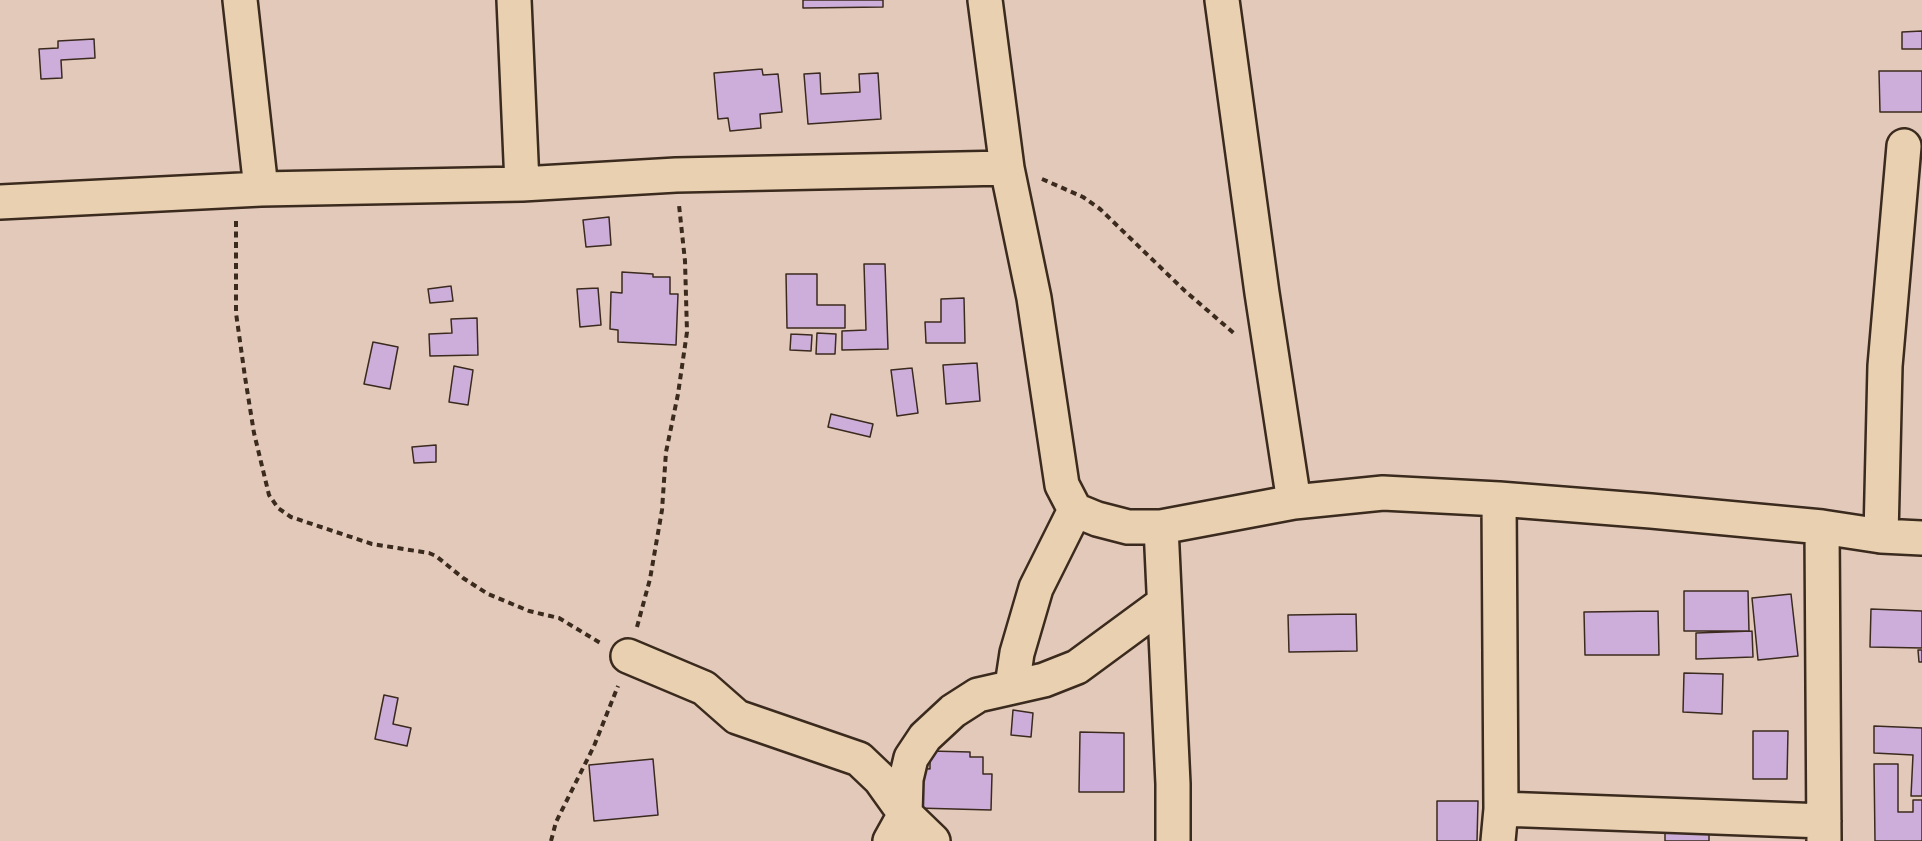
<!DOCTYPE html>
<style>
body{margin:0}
canvas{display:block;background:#e3c9b9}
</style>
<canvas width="1922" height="841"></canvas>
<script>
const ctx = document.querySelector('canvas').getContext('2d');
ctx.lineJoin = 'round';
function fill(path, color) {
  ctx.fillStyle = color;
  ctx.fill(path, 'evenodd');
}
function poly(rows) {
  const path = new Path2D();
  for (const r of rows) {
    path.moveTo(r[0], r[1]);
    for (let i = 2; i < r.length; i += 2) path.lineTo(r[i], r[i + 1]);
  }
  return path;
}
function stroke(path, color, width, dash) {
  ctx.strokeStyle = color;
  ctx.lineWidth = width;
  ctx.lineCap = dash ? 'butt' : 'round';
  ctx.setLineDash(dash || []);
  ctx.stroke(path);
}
const building = poly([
 [803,0,883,0,883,7,803,8,803,0],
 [1922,31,1922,49,1902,49,1902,32,1922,31],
 [94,39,95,58,61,60,62,78,41,79,39,49,58,48,58,41,94,39],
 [762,69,763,75,778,74,782,112,760,114,761,128,730,131,728,118,718,119,714,73,762,69],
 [1879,71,1922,71,1922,112,1880,112,1879,71],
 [820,73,821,94,860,92,859,74,878,73,881,119,808,124,804,74,820,73],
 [609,217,611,245,586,247,583,220,609,217],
 [864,264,885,264,888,349,842,350,842,331,866,330,864,264],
 [622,272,653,274,653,277,670,277,670,294,678,294,676,345,618,342,618,330,610,329,611,292,622,293,622,272],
 [786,274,817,274,817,305,845,305,845,328,787,328,786,274],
 [451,286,453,301,430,303,428,289,451,286],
 [598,288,601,325,580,327,577,289,598,288],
 [964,298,965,343,926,343,925,322,941,322,941,299,964,298],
 [477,318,478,355,430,356,429,334,452,333,451,319,477,318],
 [817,333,836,334,835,354,816,354,817,333],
 [791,334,812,335,811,351,790,350,791,334],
 [373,342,398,347,390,389,364,384,373,342],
 [977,363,980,401,946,404,943,365,977,363],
 [454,366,473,370,468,405,449,402,454,366],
 [912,368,918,413,897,416,891,370,912,368],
 [831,414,873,424,870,437,828,427,831,414],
 [436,445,436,462,414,463,412,447,436,445],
 [1684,591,1748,591,1749,631,1684,631,1684,591],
 [1791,594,1798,656,1758,660,1752,598,1791,594],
 [1871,609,1922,611,1922,648,1870,647,1871,609],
 [1658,611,1659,655,1585,655,1584,612,1658,611],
 [1356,614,1357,651,1289,652,1288,615,1356,614],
 [1752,631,1753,657,1696,659,1696,633,1752,631],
 [1918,650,1922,650,1922,662,1919,662,1918,650],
 [1684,673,1723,674,1722,714,1683,712,1684,673],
 [384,695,398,698,393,724,411,728,407,746,375,739,384,695],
 [1013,710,1033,713,1031,737,1011,735,1013,710],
 [1874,726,1922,728,1922,796,1911,796,1913,755,1874,753,1874,726],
 [1753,731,1788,731,1787,779,1753,779,1753,731],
 [1080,732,1124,733,1124,792,1079,792,1080,732],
 [930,751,970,752,970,757,983,757,983,774,992,774,991,810,917,808,918,768,930,769,930,751],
 [653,759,658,815,594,821,589,765,653,759],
 [1874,764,1898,764,1898,812,1913,812,1913,800,1922,800,1922,841,1875,841,1874,764],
 [1437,801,1478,801,1477,841,1437,841,1437,801],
 [1665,829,1709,829,1709,841,1665,841,1665,829]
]);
const path = poly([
 [1042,179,1083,197,1100,209,1185,291,1236,335],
 [236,221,236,313,245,377,254,433,269,495,278,508,291,517,372,544,429,553,436,556,463,578,488,594,529,611,559,618,602,644],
 [637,627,650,579,662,510,666,452,678,394,687,332,685,261,679,205],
 [551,841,556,822,594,746,618,686]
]);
const minor = poly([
 [240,0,261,189],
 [514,0,522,184],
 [985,0,1007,168,1034,298,1062,485,1075,510,1097,519,1128,527,1161,527,1294,502,1383,493,1499,499,1651,511,1822,527,1881,536,1922,538],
 [1222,0,1262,293,1294,502],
 [0,202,261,189,522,184,676,175,1007,168],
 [1161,527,1173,784,1173,841],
 [1822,527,1824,841],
 [1881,536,1885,366,1904,146],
 [628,656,704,688,737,717,859,759,880,779,905,814,933,841],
 [1012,686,1017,653,1036,588,1075,510],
 [1501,809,1824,821],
 [890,841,905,814,906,779,911,758,925,737,953,711,978,695,1044,680,1077,667,1164,603],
 [1498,841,1501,809,1499,499]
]);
fill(building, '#cdaeda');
stroke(building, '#3b2a1e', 1.5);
stroke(minor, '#3b2a1e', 38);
stroke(path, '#3b2a1e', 4, [6, 4.5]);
stroke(minor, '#e9d0b1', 33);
</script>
